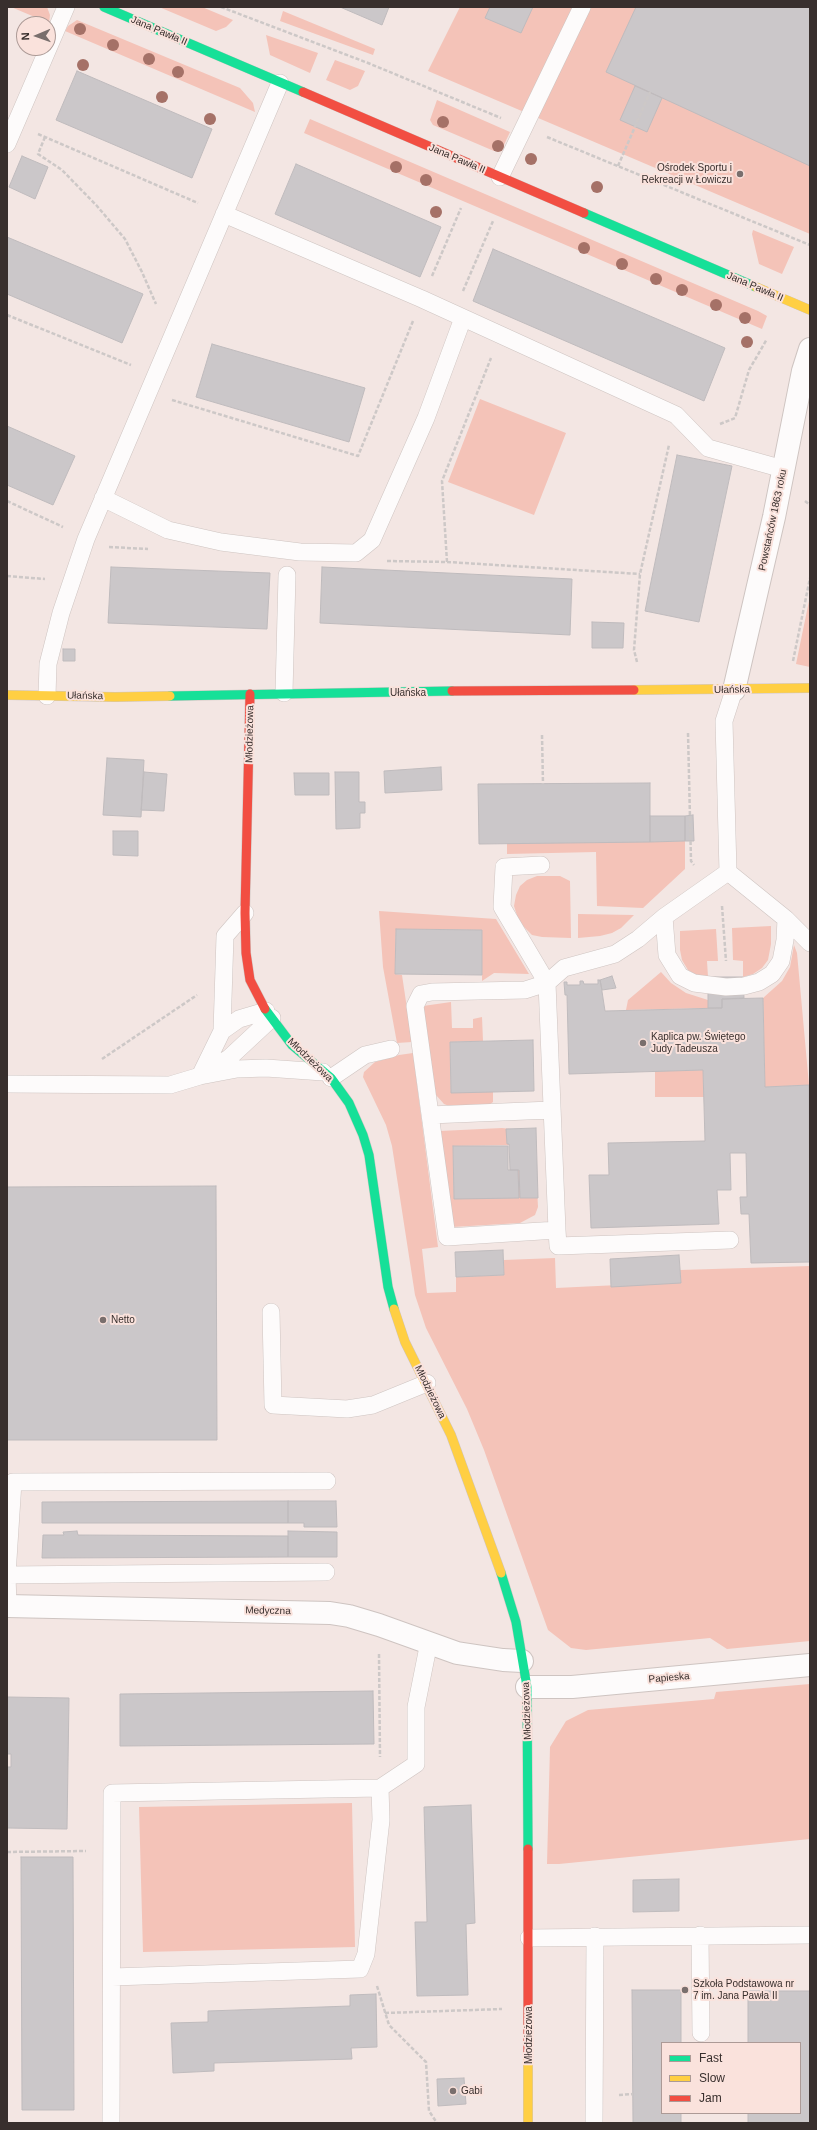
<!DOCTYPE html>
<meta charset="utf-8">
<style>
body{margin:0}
#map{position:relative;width:817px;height:2130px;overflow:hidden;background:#f3e6e3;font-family:Arial,sans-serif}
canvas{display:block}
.frame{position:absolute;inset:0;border:8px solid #382f2d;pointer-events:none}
.legend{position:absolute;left:661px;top:2042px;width:140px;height:72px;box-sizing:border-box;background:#fae2dc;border:1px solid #ac9a96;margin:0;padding:5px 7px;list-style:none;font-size:12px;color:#382f2d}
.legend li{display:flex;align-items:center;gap:8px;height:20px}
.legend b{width:20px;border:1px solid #ac9a96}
.north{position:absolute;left:16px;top:16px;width:40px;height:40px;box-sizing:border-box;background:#fae2dc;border:1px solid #ac9a96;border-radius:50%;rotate:268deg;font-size:11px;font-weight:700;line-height:16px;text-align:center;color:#382f2d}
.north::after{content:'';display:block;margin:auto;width:14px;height:18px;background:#796f6d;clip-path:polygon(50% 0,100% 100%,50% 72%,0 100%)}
</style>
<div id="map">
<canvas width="817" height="2130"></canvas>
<div class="frame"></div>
<ul class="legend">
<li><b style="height:5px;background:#16e098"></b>Fast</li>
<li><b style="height:5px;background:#ffcf43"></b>Slow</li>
<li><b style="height:5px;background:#f24e42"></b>Jam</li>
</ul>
<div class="north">N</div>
</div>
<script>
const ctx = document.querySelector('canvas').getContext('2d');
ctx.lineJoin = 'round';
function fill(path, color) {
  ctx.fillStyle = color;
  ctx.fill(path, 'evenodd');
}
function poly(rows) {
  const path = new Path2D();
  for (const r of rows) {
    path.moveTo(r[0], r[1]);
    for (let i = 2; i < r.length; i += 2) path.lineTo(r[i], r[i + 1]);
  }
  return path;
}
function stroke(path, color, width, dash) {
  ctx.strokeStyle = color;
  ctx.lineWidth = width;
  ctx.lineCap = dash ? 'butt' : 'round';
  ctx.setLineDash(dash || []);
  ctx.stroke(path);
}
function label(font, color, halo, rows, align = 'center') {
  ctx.font = font + ' Arial,sans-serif';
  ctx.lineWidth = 4;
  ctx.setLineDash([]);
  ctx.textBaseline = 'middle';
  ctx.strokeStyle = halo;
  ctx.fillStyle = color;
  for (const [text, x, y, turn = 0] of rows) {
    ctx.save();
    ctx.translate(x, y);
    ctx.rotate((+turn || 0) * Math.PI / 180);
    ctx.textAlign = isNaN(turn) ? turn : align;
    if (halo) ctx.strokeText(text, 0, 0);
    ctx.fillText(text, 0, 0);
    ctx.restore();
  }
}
const green = poly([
 [11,7,47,7,50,15,49,23],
 [159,7,202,7,233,20,226,27,216,31],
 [460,7,810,7,810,234,428,71],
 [283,11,375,49,373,55,280,21],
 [77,20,240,88,253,103,255,112,65,31,68,26],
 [266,35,318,53,310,73,270,55],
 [335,60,365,71,358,86,350,90,326,80],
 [437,100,510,132,503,147,494,151,433,125,430,120],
 [310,119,758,311,767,316,762,329,304,133],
 [753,230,794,247,782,274,759,264,752,234],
 [480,399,566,433,534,515,448,482],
 [810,596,810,667,796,664],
 [685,841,685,869,643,908,597,906,596,852,507,854,507,843],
 [537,876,560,876,570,881,571,938,542,937,532,935,519,922,514,906,516,895,520,886,527,880],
 [379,911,496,919,529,974,494,973,482,981,482,930,396,929,395,974,402,975,412,1042,397,1043,383,967],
 [578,914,634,915,621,928,612,933,600,936,578,938],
 [771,926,771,944,768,960,762,968,753,974,743,977,743,961,733,960,732,928],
 [716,929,718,961,707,961,708,977,696,975,688,970,682,960,680,950,680,931],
 [794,945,797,953,809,1085,765,1087,763,998,782,981,790,967],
 [661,972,671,983,686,993,708,1000,708,1008,626,1010,628,1000],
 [451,1002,452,1028,473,1028,473,1019,482,1017,483,1041,450,1042,451,1092,493,1092,493,1102,486,1107,457,1109,444,1104,436,1095,423,1006],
 [413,1053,438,1247,422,1249,427,1293,456,1292,456,1277,504,1275,504,1260,555,1258,556,1288,681,1282,680,1270,810,1266,810,1641,727,1649,710,1638,586,1650,571,1648,548,1630,484,1450,467,1409,426,1328,415,1295,392,1146,386,1125,363,1077,364,1072,375,1062,399,1055],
 [703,1070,704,1097,655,1097,655,1071],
 [502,1128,511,1129,517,1145,453,1146,454,1198,518,1198,518,1170,536,1170,538,1207,535,1215,520,1223,452,1227,440,1131],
 [810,1684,810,1839,559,1864,547,1864,550,1747,566,1721,588,1710,714,1699,716,1692],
 [352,1803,355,1947,143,1952,139,1807]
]);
const building = poly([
 [340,7,389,7,382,25,340,7],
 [490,7,533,7,521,33,485,18,490,7],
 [636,7,810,7,810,166,606,72,636,7],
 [77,71,212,129,192,178,56,120,77,71],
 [635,86,662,98,647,132,620,120,635,86],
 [22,156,48,167,35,199,9,187,22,156],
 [296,164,441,227,420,277,275,214,296,164],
 [7,237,143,294,122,343,7,294,7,237],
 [493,249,725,348,704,401,473,301,493,249],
 [212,344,365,388,349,442,196,397,212,344],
 [7,426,75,456,53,505,7,485,7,426],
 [677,455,732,466,699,622,645,611,677,455],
 [111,567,270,573,267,629,108,623,111,567],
 [322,567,572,579,570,635,320,623,322,567],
 [592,622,624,623,623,648,592,648,592,622],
 [63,649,75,649,75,661,63,661,63,649],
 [107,758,144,760,141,817,103,815,107,758],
 [441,767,442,790,385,793,384,771,441,767],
 [144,772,167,774,164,811,141,810,144,772],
 [335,772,359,772,359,802,365,802,365,813,360,813,360,828,336,829,335,772],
 [294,773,329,773,329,795,295,795,294,773],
 [650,783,650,842,479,844,478,784,650,783],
 [693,815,694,841,685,841,685,816,693,815],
 [650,816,685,816,685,841,650,842,650,816],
 [113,831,138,831,138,856,113,855,113,831],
 [396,929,482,930,482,975,395,974,396,929],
 [612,976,616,988,602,990,600,980,612,976],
 [708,977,743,977,744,998,722,999,722,1008,708,1008,708,977],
 [598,980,600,980,601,985,605,1011,722,1008,722,999,763,998,765,1087,809,1085,810,1262,751,1263,749,1214,741,1214,740,1197,747,1197,746,1153,730,1153,731,1190,717,1190,719,1224,591,1228,589,1175,609,1175,608,1143,705,1141,703,1070,569,1074,567,995,565,995,564,982,567,982,567,985,580,985,580,981,583,981,584,984,598,984,598,980],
 [533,1040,534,1091,451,1093,450,1042,533,1040],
 [536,1128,538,1198,520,1198,519,1170,510,1170,509,1144,507,1144,506,1129,536,1128],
 [453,1146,508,1146,508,1170,518,1170,519,1198,454,1199,453,1146],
 [216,1186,217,1440,7,1440,7,1187,216,1186],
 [503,1250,504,1275,456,1277,455,1252,503,1250],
 [679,1255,681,1283,611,1287,610,1259,679,1255],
 [288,1501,288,1523,42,1523,42,1502,288,1501],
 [336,1501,337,1527,304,1527,304,1523,288,1523,288,1501,336,1501],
 [77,1531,78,1535,288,1536,288,1557,42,1558,43,1535,64,1535,63,1532,77,1531],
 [288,1531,337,1532,337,1557,288,1557,288,1531],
 [373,1691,374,1744,120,1746,120,1694,373,1691],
 [7,1697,69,1698,67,1829,7,1828,7,1767,11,1767,11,1754,7,1754,7,1697],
 [471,1805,475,1923,466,1924,468,1995,417,1996,415,1922,427,1922,424,1807,471,1805],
 [21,1857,73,1857,74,2110,22,2110,21,1857],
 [679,1879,679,1911,633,1912,633,1880,679,1879],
 [632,1990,681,1990,681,2043,662,2043,662,2113,681,2113,681,2123,633,2123,632,1990],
 [748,1991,810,1991,810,2123,748,2123,748,2113,800,2113,800,2043,748,2043,748,1991],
 [376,1994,377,2047,351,2048,352,2059,214,2063,214,2071,173,2073,171,2023,208,2022,208,2011,350,2006,350,1995,376,1994],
 [464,2078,466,2104,438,2106,437,2079,464,2078]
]);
const path = poly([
 [221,7,368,63,501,118],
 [38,134,198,203],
 [45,137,38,154,62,170,97,206,125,239,142,272,156,304],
 [547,137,810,245],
 [618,166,650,92],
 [432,276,461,208],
 [463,291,493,221],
 [7,315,131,365],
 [172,400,358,456,413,321],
 [720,424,735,418,749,370,767,339],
 [7,501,63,527],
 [805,501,810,505],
 [109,547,148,549],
 [387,561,447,562,640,574],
 [447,562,442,481,491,358],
 [7,576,45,579],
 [793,661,810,578],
 [637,662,634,650,640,574,669,445],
 [688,733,691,861,694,865],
 [542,735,543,784],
 [722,906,726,961],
 [102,1059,197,995],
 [379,1654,380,1757],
 [7,1852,86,1851],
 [377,1986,389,2025,426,2062,429,2111,437,2123],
 [385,2013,502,2009],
 [619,2095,633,2094]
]);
const lane = poly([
 [7,144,66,7],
 [500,177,582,7],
 [224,214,422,299,676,415,708,448,783,469],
 [103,498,168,530,221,542,300,552,356,553,372,540,426,418,463,318],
 [284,693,287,575],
 [47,696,48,664,61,613,86,539,280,83],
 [541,865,504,867,502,907,547,983,525,990,432,992,421,994,415,1006,447,1237,557,1230,547,983,564,968,615,954,638,939,664,917,728,872,724,721,734,690],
 [728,872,786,919,810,943],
 [664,917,667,955,680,976,694,983,726,987,744,986,759,982,772,974,781,961,785,940,786,919],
 [222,1031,225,936,245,913],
 [208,1071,229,1058,272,1018],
 [200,1076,222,1031,239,1019,266,1011],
 [331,1078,365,1055,391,1049],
 [7,1084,170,1085,200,1076,237,1069,266,1068,323,1072],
 [430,1115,551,1110],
 [557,1230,558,1246,730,1240],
 [271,1312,273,1405,347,1409,373,1405,427,1383],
 [7,1575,326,1572],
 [8,1606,7,1575,13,1482,327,1481],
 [700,1935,701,2033],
 [529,1938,810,1935],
 [112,1977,360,1969,366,1954,381,1820,380,1788],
 [111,2123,112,1793,380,1788,416,1764,416,1707,429,1642],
 [594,2123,595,1936]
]);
const street = poly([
 [734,690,774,517,803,371,810,349],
 [7,1606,330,1613,349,1616,379,1625,457,1653,503,1660,522,1661],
 [527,1687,572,1687,810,1665]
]);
const fast = poly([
 [104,7,303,92],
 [584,213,756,287],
 [170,696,452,691],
 [265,1009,292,1045,331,1078,349,1103,363,1135,369,1155,388,1287,394,1309],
 [501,1573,516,1622,527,1687,528,1849]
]);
const slow = poly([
 [756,287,810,310],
 [634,690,810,688],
 [7,695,115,697,170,696],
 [394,1309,405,1342,451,1435,501,1573],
 [528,2123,528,2056]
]);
const jam = poly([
 [303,92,584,213],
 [452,691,634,690],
 [250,694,245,913,246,953,250,980,265,1009],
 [528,1849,528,2056]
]);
const trees = [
 [80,29],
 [113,45],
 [149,59],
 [83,65],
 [178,72],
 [162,97],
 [210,119],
 [443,122],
 [498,146],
 [531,159],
 [396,167],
 [426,180],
 [597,187],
 [436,212],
 [584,248],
 [622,264],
 [656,279],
 [682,290],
 [716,305],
 [745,318],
 [747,342]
];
const markers = [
 [740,174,4,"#796f6d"],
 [643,1043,4,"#796f6d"],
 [103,1320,4,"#796f6d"],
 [685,1990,4,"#796f6d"],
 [453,2091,4,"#796f6d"]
];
const streetNames = [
 ["Jana Pawła II",159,31,23],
 ["Jana Pawła II",457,159,23],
 ["Jana Pawła II",755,287,23],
 ["Powstańców 1863 roku",773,520,-78],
 ["Ułańska",732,690,-1],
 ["Ułańska",408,693],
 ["Ułańska",85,696,1],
 ["Młodzieżowa",250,734,-89],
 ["Młodzieżowa",310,1060,44],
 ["Młodzieżowa",430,1392,64],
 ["Medyczna",268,1611,1],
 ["Papieska",669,1678,-5],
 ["Młodzieżowa",527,1711,-92],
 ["Młodzieżowa",529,2035,-90]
];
const poiNames = [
 ["Ośrodek Sportu i",732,168,"right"],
 ["Rekreacji w Łowiczu",732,180,"right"],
 ["Kaplica pw. Świętego",651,1037],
 ["Judy Tadeusza",651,1049],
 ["Netto",111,1320],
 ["Szkoła Podstawowa nr",693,1984],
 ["7 im. Jana Pawła II",693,1996],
 ["Gabi",461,2091]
];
fill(green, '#f4c3b8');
fill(building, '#cbc7c9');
stroke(building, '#bfbbbd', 1);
stroke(lane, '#cec4c1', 18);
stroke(street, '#cec4c1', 24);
stroke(fast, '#cec4c1', 10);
stroke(slow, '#cec4c1', 10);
stroke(jam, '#cec4c1', 10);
stroke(path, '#cdc8c7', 2.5, [4, 2]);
stroke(lane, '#fdfbfb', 17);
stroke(street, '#fdfbfb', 22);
stroke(fast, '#16e098', 9);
stroke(slow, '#ffcf43', 9);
stroke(jam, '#f24e42', 9);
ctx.fillStyle = '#a57167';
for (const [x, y] of trees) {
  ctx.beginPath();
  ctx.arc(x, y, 6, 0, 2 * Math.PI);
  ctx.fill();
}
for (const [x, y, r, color] of markers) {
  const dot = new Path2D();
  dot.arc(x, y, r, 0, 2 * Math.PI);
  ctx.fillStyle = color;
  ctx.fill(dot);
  stroke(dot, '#fae2dc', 1.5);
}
label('10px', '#382f2d', '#fae2dc', streetNames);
label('10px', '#382f2d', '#fae2dc', poiNames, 'left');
</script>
